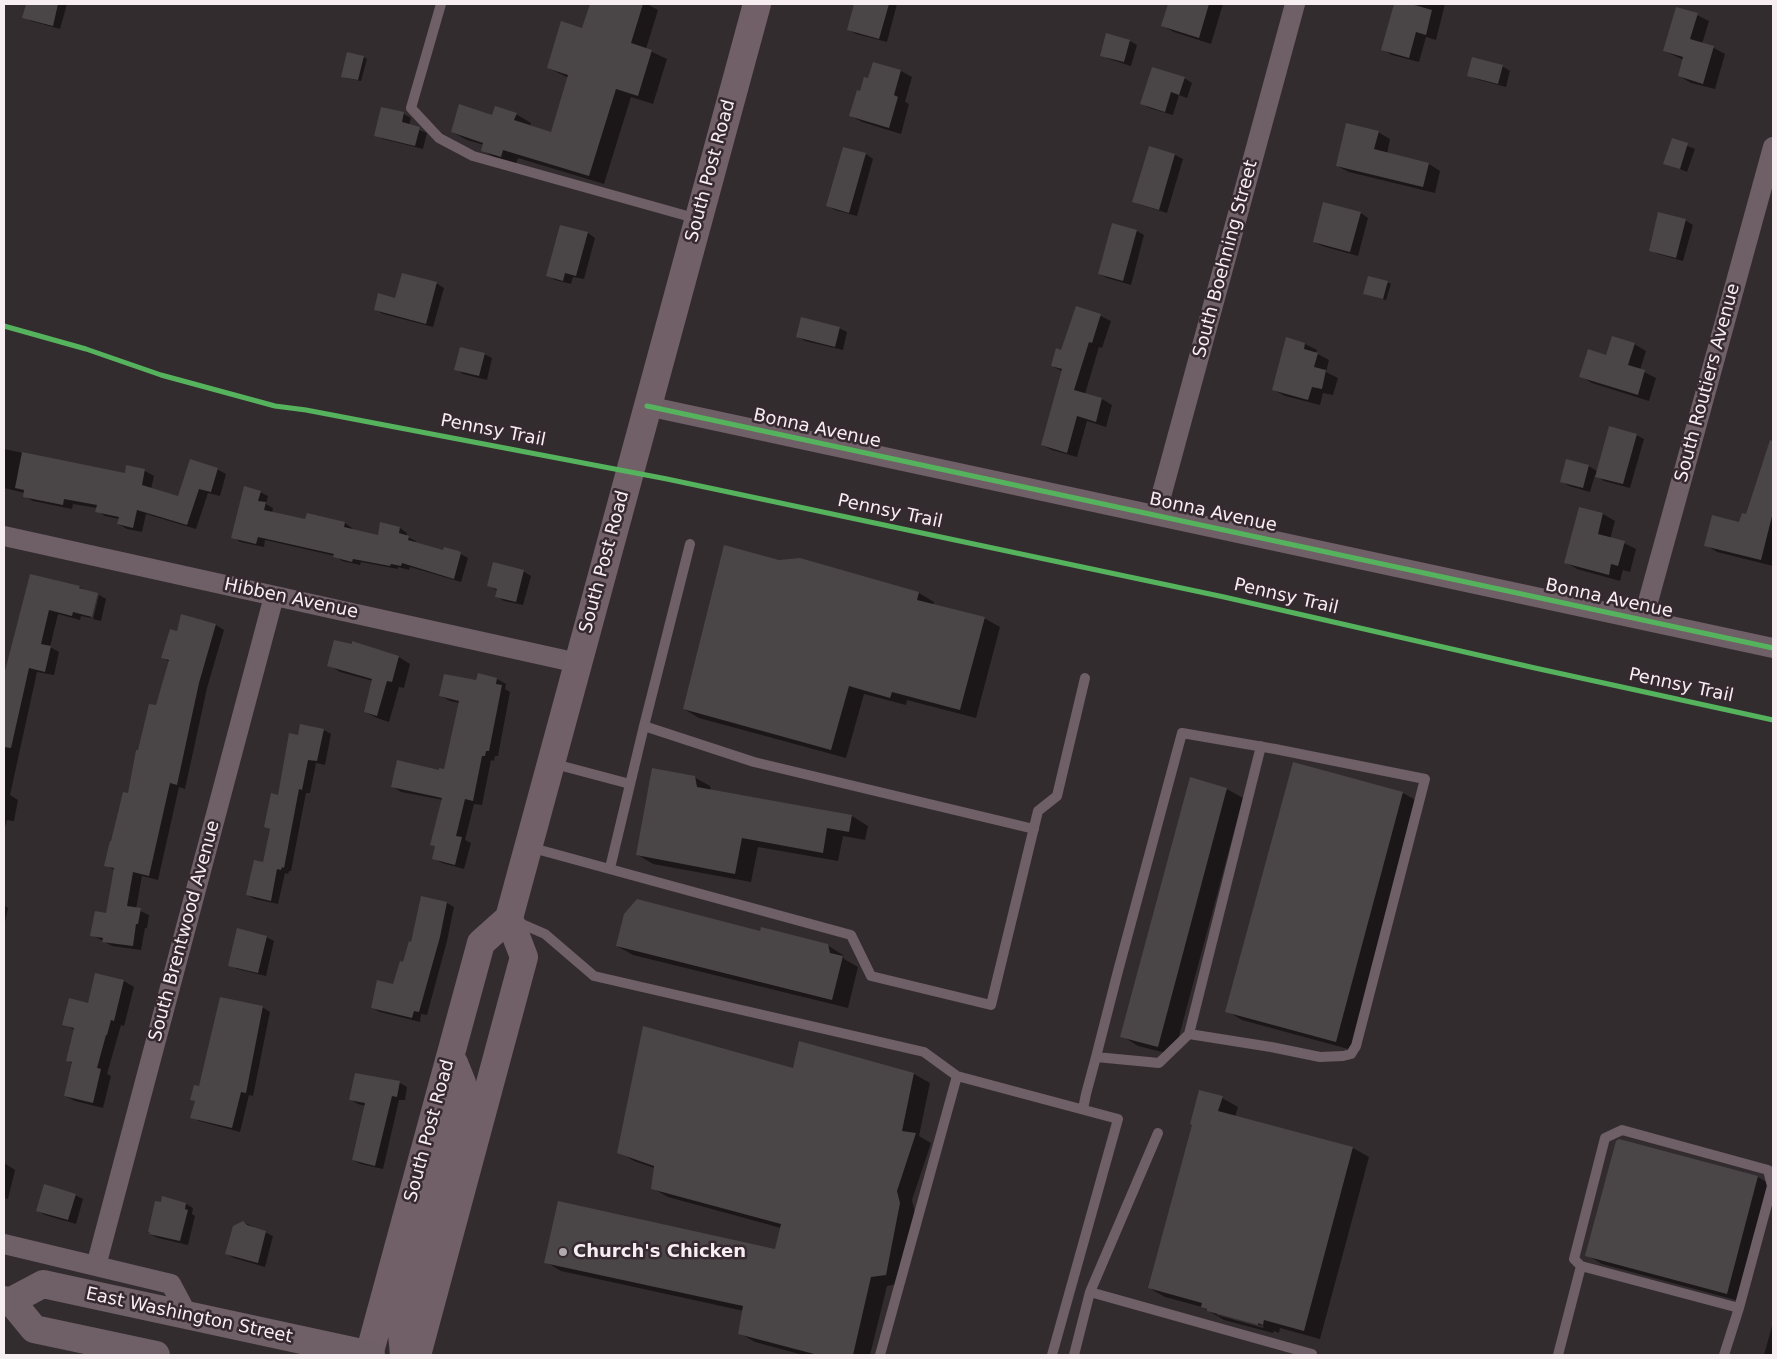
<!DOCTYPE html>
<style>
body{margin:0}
#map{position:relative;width:1777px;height:1359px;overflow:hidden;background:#332c2f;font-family:"DejaVu Sans",sans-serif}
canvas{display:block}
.frame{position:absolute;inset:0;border:5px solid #f7eef2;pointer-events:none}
</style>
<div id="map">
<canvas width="1777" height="1359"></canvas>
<div class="frame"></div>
</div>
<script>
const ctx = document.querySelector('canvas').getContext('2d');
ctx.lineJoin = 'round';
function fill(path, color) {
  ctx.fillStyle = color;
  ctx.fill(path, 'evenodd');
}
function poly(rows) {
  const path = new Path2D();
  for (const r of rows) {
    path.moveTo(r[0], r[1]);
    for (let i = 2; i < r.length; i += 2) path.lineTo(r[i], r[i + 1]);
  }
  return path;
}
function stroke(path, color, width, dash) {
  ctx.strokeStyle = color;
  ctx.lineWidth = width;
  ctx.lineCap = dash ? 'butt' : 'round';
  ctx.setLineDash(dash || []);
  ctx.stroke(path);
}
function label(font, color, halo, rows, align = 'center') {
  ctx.font = font + ' "DejaVu Sans",sans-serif';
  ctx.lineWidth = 5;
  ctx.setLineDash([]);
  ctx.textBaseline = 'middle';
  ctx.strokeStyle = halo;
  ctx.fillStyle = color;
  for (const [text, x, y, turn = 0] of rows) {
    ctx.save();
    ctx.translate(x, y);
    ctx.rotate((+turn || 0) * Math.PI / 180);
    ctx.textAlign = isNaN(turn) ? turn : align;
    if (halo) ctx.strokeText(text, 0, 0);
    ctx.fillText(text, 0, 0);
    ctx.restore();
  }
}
const shadow = poly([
 [27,4,67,4,60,29,31,21,24,17],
 [591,4,650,4,649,5,658,10,646,49,667,59,653,104,631,97,604,184,518,158,516,164,497,159,482,150,484,145,467,140,452,132,493,116,516,114,531,123,530,126,552,133,569,78,548,68,583,29],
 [856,4,897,4,887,42,856,34,849,30],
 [1169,4,1223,4,1211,44,1174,32,1163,26],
 [1395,4,1445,4,1436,40,1426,37,1419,62,1392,55,1382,49],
 [1697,15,1709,21,1702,44,1714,48,1725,54,1715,89,1691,83,1679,76,1684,60,1664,51],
 [1130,41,1137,45,1131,66,1109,59,1101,55],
 [363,57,367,59,361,81,346,78],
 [874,63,901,71,912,77,905,102,909,104,901,134,862,122,851,116,860,92,869,79],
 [1502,66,1510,71,1506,87,1476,79,1468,75],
 [1184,78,1192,83,1187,98,1179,95,1173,115,1149,108,1142,104],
 [382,108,404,114,411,118,409,126,427,133,423,149,383,139,375,135],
 [1378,132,1390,139,1387,154,1429,164,1440,171,1435,193,1349,172,1337,166],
 [1673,140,1695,149,1687,172,1665,163],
 [1150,147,1175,155,1183,159,1167,213,1141,205,1133,201],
 [866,154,873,159,857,216,835,210,827,205],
 [1361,213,1368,218,1358,256,1322,246,1314,242],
 [1685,220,1693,225,1683,261,1658,254,1650,250],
 [561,226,588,233,595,238,584,279,573,277,571,284,555,280,548,275],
 [1137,231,1144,235,1131,285,1107,278,1099,274],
 [1387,282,1391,284,1386,300,1364,294],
 [436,283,444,288,433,327,383,314,376,310],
 [1076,308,1101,316,1111,321,1102,348,1099,347,1085,394,1102,399,1112,405,1106,427,1087,421,1077,457,1052,450,1042,445,1062,371,1052,366,1062,352],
 [839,328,847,332,843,350,805,341,797,336],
 [1287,339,1305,344,1317,350,1316,353,1329,360,1326,372,1338,378,1333,395,1323,393,1320,405,1285,396,1274,390],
 [1634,344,1646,351,1640,370,1656,378,1649,401,1592,383,1580,376,1607,356],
 [484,354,492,358,487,380,463,374,456,369],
 [1636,435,1644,439,1630,488,1604,481,1595,475,1590,492,1569,486,1561,481,1589,466,1598,472],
 [4,449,126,474,127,467,145,471,154,476,151,489,179,497,217,469,226,474,220,496,208,493,196,529,146,514,142,532,127,529,118,524,119,519,105,516,97,511,97,508,73,504,72,509,33,501,24,496,25,493,4,488],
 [1767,451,1773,453,1773,566,1717,552,1706,545,1740,523,1747,515],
 [260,492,268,496,266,504,273,508,272,513,306,521,345,523,352,528,352,530,378,536,381,524,400,528,407,533,406,536,416,541,415,543,444,552,445,549,461,554,468,558,461,582,410,567,409,570,398,567,398,569,361,562,360,565,342,561,335,556,265,540,264,547,240,542,233,537],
 [1580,508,1603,514,1615,521,1610,539,1624,543,1636,549,1630,572,1623,570,1620,581,1577,569,1565,562],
 [800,559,919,593,934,602,933,605,984,618,1000,627,976,718,907,700,906,705,864,694,846,758,699,718,684,709],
 [523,571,531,576,523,605,504,601,496,596,498,591,489,586],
 [31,575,79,587,98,595,97,595,91,618,81,616,80,620,58,614,50,647,59,652,54,675,37,672,10,795,18,800,14,821,7,820,4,830,4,682,11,650],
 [99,595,106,599,101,621,93,619],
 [182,616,216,625,224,630,207,688,185,789,179,787,158,880,142,876,136,909,149,915,147,928,145,928,141,950,112,946,92,935,107,914,115,870,106,865,129,794,139,752,157,707,170,662,163,658,178,632],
 [377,651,399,657,410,664,404,688,399,687,389,722,377,718,365,712,373,681,340,672,329,665],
 [479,675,497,679,506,684,505,689,510,692,498,756,495,756,494,761,491,760,482,805,474,804,465,840,471,843,464,869,442,863,433,858,443,800,401,792,392,786,445,770,459,703,450,701,441,696,477,681],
 [324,730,331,734,325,765,316,763,310,793,306,793,291,871,289,871,288,874,285,873,278,904,255,899,247,895,264,863,271,830,266,827,279,796,299,736],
 [1294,763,1403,793,1419,802,1352,1050,1242,1020,1227,1011],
 [694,777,710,786,711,791,852,816,868,826,865,840,843,836,838,861,758,847,751,882,653,864,638,855],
 [1227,789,1243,798,1174,1055,1138,1046,1122,1036],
 [422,898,447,903,454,907,447,941,427,1015,421,1014,420,1022,380,1012,372,1008,394,986,412,944],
 [4,905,8,908,4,927],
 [761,933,827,945,843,955,844,959,858,967,848,1008,633,955,617,946],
 [266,937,274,941,266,976,237,969,230,965],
 [96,975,124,981,134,987,124,1026,121,1025,107,1074,111,1076,103,1108,75,1101,65,1096,73,1064,67,1060,75,1030,63,1024,89,1004],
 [262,1007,270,1012,253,1096,249,1095,240,1132,199,1121,192,1117,196,1102,192,1099],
 [800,1042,914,1074,930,1083,919,1136,931,1143,912,1200,915,1213,902,1283,887,1286,870,1355,803,1355,755,1342,739,1333,744,1311,561,1271,546,1262,776,1250,781,1228,668,1197,652,1188,654,1168,634,1161,619,1152,794,1069],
 [356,1074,400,1083,407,1087,405,1100,399,1100,383,1169,361,1164,353,1160,365,1106,358,1104,351,1100],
 [1222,1098,1238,1107,1235,1117,1353,1148,1369,1157,1320,1339,1280,1328,1279,1333,1274,1331,1273,1333,1224,1320,1202,1307,1165,1297,1149,1288],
 [1217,1313,1264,1326,1263,1328,1217,1315],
 [1619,1140,1758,1177,1773,1186,1743,1302,1602,1264,1587,1255],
 [4,1163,15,1170,8,1199,4,1198],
 [75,1195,83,1199,76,1224,45,1215,37,1210],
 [186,1204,193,1208,192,1214,195,1216,188,1245,158,1238,150,1234],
 [243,1222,273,1236,265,1267,234,1258,227,1254],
 [1773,1322,1773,1355,1764,1355]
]);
const building = poly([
 [26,4,58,4,53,26,22,18],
 [590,4,643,4,631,43,652,50,638,96,616,89,589,176,503,150,501,157,481,151,483,143,451,132,459,104,492,115,495,106,517,113,514,120,551,132,568,75,547,68,561,21,582,28],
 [854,4,889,4,879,39,847,30],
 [1168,4,1209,4,1199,38,1161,26],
 [1394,4,1411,4,1432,10,1426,35,1416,32,1409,58,1381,50],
 [1676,7,1698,13,1690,39,1714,46,1703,84,1678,76,1683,57,1663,51],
 [1106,33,1130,40,1124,62,1100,56],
 [347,52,364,56,358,80,341,77],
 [1472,57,1503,65,1498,84,1467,76],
 [873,62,901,70,894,95,898,97,889,128,849,116,857,90,860,91,864,77,868,78],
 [1152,67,1185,77,1179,95,1171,92,1165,112,1140,104],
 [381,107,404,112,402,122,420,127,415,146,374,136],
 [1346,123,1379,131,1374,149,1429,163,1423,187,1336,166],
 [1672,138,1688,143,1680,169,1663,164],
 [1149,146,1175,154,1159,210,1132,202],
 [843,147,866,153,849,213,826,206],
 [1323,202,1361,212,1350,252,1313,242],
 [1658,212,1686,219,1676,258,1649,251],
 [1112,223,1137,230,1123,281,1098,274],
 [560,225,588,232,576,276,565,273,563,281,546,276],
 [402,273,437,282,426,324,374,310,378,293,395,298],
 [1368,276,1388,281,1383,299,1363,294],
 [1076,306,1101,314,1092,343,1089,342,1074,390,1102,398,1096,422,1077,416,1067,453,1041,445,1062,369,1051,366,1056,348,1061,350],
 [801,317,840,327,835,347,796,337],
 [1612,336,1635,343,1628,365,1645,370,1638,395,1579,377,1588,349,1606,355],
 [1286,337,1305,343,1304,349,1318,353,1314,367,1326,370,1322,389,1312,387,1308,400,1272,390],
 [460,347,485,353,479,376,454,370],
 [1609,426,1637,434,1623,484,1595,477],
 [1770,440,1773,441,1773,512,1761,560,1704,546,1712,515,1739,522,1742,513,1746,514],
 [22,452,125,473,126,465,145,469,142,485,178,496,190,459,218,468,211,492,199,489,187,525,137,510,133,528,117,524,119,517,95,512,97,505,64,499,63,505,23,497,24,490,15,488],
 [1566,459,1589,465,1583,488,1560,482],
 [244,486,261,491,258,501,266,502,264,510,305,519,307,513,345,522,344,527,378,535,380,522,400,527,399,533,409,536,408,540,443,550,444,547,459,551,461,553,454,579,402,563,401,566,391,564,390,566,353,559,352,562,333,557,334,554,258,537,256,544,231,538],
 [1579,507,1603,513,1598,534,1625,541,1618,566,1611,564,1609,575,1564,563],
 [724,545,779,560,800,558,919,592,917,600,985,617,960,710,892,692,890,698,849,686,831,750,683,709],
 [493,562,524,570,516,602,495,597,497,589,487,586],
 [30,574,80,586,79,588,98,593,92,617,73,612,72,616,49,610,41,644,51,646,45,672,29,668,11,748,4,747,4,675],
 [181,614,216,624,199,683,177,785,170,783,149,876,133,872,127,906,141,908,138,924,136,924,133,946,102,942,103,938,90,936,95,911,106,913,114,868,104,866,110,841,111,841,123,792,128,793,136,750,138,750,149,704,156,705,169,660,161,658,170,629,177,631],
 [334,640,352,644,352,641,399,656,392,682,387,681,377,716,364,712,372,679,327,666],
 [478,673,497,678,496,684,502,685,489,751,486,751,485,756,482,756,473,801,465,799,456,836,462,837,455,865,432,859,435,846,430,845,442,798,391,787,397,760,439,770,439,768,444,769,459,701,439,696,444,674,476,680],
 [300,724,324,729,317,761,308,760,302,790,299,789,284,868,282,867,281,870,277,869,271,901,246,895,254,860,263,862,270,829,264,827,271,793,278,795,289,733,298,735],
 [1293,762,1403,792,1336,1042,1225,1012],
 [652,768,695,776,697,787,852,815,849,832,827,828,823,853,742,838,735,874,636,855],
 [1190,777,1227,788,1158,1047,1120,1037],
 [421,896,447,902,440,937,419,1012,414,1011,412,1018,371,1008,377,980,393,984,400,961,403,962,409,941,411,942],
 [637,899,760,931,761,927,828,944,830,953,843,956,832,1000,616,946,624,914],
 [237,928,267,936,258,973,228,966],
 [95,973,124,980,114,1021,111,1020,107,1035,106,1035,97,1068,101,1069,93,1103,64,1096,72,1062,66,1061,74,1028,62,1025,69,998,88,1003],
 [220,997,263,1006,246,1093,241,1092,232,1128,190,1118,195,1101,190,1100,194,1085,199,1086],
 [643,1026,793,1068,799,1041,914,1073,902,1131,916,1133,897,1191,900,1203,886,1275,871,1277,853,1355,818,1355,738,1334,743,1306,544,1263,558,1201,775,1249,781,1224,651,1189,654,1166,617,1153],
 [355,1073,400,1081,397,1097,392,1096,375,1166,352,1160,365,1103,349,1100],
 [1199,1090,1223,1096,1218,1111,1353,1147,1304,1331,1264,1320,1263,1325,1258,1323,1258,1325,1207,1311,1207,1309,1201,1307,1202,1303,1148,1288,1192,1125,1190,1124],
 [1619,1139,1758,1176,1727,1294,1585,1256,1616,1141],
 [44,1184,76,1194,68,1220,36,1211],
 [162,1196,186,1203,185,1209,188,1210,180,1241,149,1234,150,1232,148,1232,155,1201,161,1202],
 [243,1221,247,1225,266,1231,258,1263,225,1254,233,1226]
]);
const lane = poly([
 [441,4,411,108,439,138,473,156,698,219],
 [644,726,690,544],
 [551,763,630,784],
 [529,847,851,935,871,976,991,1005,1038,811,1057,796,1085,678],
 [610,868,644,726,754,762,1034,829],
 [515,921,545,934,594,976,924,1052,957,1076,1118,1119,1052,1355],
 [1189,1034,1261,746],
 [1083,1109,1086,1094,1096,1057,1118,971,1182,733,1275,749,1425,779,1356,1046,1351,1054,1343,1056,1320,1057,1271,1047,1189,1034,1159,1063,1096,1057],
 [1581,1266,1574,1259,1605,1138,1622,1130,1768,1170,1772,1186,1739,1308],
 [1090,1292,1158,1133],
 [880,1355,957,1076],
 [1074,1355,1090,1292,1312,1354],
 [1558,1355,1581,1266,1739,1308,1724,1355]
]);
const street = poly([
 [647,406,1773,648],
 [1156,515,1295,4],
 [4,536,578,663],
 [1643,620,1773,147],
 [4,1244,171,1284,188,1316],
 [96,1266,274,596]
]);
const secondary = poly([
 [369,1355,481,943,509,918,757,4],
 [404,1355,402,1333,451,1146,462,1083,454,1063],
 [417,1355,524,957,509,918]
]);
const primary = poly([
 [4,1300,11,1301,34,1329,156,1355],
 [11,1301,43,1284,371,1355]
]);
const cycleway = poly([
 [4,326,86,349,161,375,275,406,306,410,667,479,1224,597,1535,668,1773,720],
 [647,406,1773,648]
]);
const markers = [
 [563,1252,5,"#b2aaae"]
];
const streetNames = [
 ["South Post Road",711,171,-75],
 ["South Boehning Street",1226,259,-75],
 ["South Routiers Avenue",1708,383,-75],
 ["Bonna Avenue",817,429,12],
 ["Pennsy Trail",493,431,11],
 ["Pennsy Trail",890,512,12],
 ["Bonna Avenue",1213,513,12],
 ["South Post Road",605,562,-75],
 ["Pennsy Trail",1286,597,13],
 ["Hibben Avenue",291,599,12],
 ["Bonna Avenue",1609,599,12],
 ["Pennsy Trail",1681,686,12],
 ["South Brentwood Avenue",185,931,-75],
 ["South Post Road",430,1131,-75],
 ["East Washington Street",189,1316,12]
];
const poiNames = [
 ["Church's Chicken",573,1252]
];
fill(shadow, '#0007');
fill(building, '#4a4547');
stroke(lane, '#6f5f66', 10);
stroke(street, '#6f5f66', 20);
stroke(secondary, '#726069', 28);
stroke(primary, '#6f5f66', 28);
stroke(cycleway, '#56b35d', 5);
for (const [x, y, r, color] of markers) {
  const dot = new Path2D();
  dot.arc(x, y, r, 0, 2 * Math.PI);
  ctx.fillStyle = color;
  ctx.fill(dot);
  stroke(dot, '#36292f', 2);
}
label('18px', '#f7eef2', '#36292f', streetNames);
label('bold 18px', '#f7eef2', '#36292f', poiNames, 'left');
</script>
